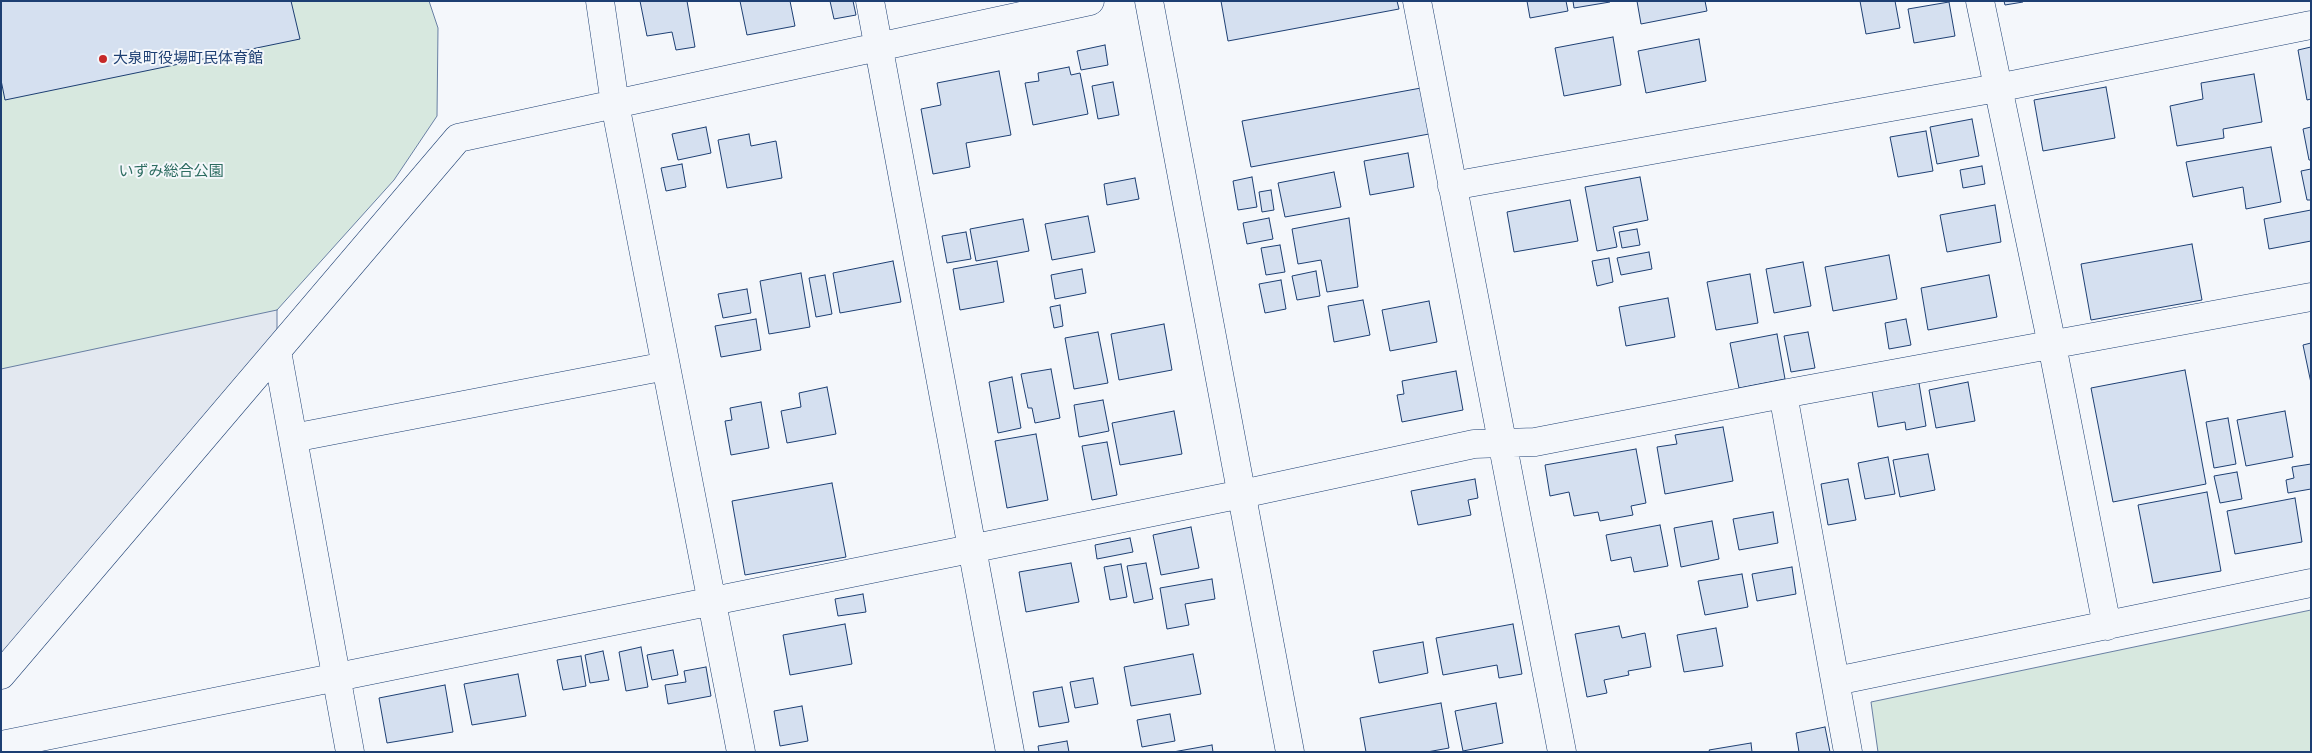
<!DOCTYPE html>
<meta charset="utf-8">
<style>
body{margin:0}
#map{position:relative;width:2312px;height:753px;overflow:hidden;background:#f4f7fb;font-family:Arial,sans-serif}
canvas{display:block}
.frame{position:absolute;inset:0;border:2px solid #1d3f73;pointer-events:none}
</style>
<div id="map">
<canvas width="2312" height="753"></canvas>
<div class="frame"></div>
</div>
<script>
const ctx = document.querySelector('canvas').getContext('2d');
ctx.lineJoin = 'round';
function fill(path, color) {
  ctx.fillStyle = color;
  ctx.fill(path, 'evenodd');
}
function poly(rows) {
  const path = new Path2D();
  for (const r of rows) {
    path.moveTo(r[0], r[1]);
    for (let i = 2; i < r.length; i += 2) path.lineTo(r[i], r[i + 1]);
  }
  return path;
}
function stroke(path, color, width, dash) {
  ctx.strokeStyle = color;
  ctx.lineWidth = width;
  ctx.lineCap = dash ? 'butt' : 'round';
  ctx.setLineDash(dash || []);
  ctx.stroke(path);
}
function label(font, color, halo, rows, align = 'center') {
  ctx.font = font + ' Arial,"Noto Sans JP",sans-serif';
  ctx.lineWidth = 4;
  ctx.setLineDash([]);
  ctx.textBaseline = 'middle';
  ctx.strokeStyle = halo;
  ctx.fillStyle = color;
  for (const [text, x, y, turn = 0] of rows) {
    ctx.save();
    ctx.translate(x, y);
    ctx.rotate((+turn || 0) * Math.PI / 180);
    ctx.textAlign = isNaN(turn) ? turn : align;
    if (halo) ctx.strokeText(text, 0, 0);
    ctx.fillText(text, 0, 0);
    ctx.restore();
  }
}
const green = poly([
 [1,1,429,1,438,28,437,116,394,180,277,310,1,642,1,1],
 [2311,610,2311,752,1878,752,1871,702,2311,610]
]);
const parking = poly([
 [277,310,277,351,1,675,1,369,277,310]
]);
const building = poly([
 [1,1,291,1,300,39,5,100,1,80,1,1],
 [640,1,687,1,695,47,676,50,672,32,647,36,640,1],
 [740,1,790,1,795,26,747,35,740,1],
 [830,1,853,1,856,15,834,19,830,1],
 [1221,1,1397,1,1399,9,1228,41,1221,1],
 [1527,1,1566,1,1568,11,1530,18,1527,1],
 [1573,1,1610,1,1610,2,1574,8,1573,1],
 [1637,1,1705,1,1707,11,1641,24,1637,1],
 [1860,1,1895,1,1900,28,1866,34,1860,1],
 [2004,1,2023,1,2023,2,2005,5,2004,1],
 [1949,2,1955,36,1914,43,1908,9,1949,2],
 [1613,37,1621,85,1564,96,1555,48,1613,37],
 [1699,39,1706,81,1646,93,1638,51,1699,39],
 [1105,45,1108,65,1081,70,1077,51,1105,45],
 [2311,47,2311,99,2307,100,2298,50,2311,47],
 [1069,67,1071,75,1080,73,1088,114,1033,125,1025,83,1039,81,1038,73,1069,67],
 [999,71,1011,135,966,143,970,167,933,174,921,109,941,105,937,83,999,71],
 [2254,74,2262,122,2223,129,2224,138,2177,146,2170,106,2203,99,2201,83,2254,74],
 [1113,82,1119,115,1098,119,1092,86,1113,82],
 [2106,87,2115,138,2043,151,2034,100,2106,87],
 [1421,88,1429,134,1251,167,1242,121,1421,88],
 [1972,119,1979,156,1937,164,1930,127,1972,119],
 [706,127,711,153,678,160,672,134,706,127],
 [2311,127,2311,160,2309,160,2303,129,2311,127],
 [1926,131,1933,171,1898,177,1890,137,1926,131],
 [749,134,751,146,776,141,782,178,727,188,718,140,749,134],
 [2271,147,2281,202,2246,209,2243,187,2193,197,2186,162,2271,147],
 [1408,153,1414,187,1370,195,1364,161,1408,153],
 [682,164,686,187,666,191,661,168,682,164],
 [1982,166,1985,184,1963,188,1960,170,1982,166],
 [2311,169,2311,200,2307,200,2301,171,2311,169],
 [1334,172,1341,207,1285,217,1278,183,1334,172],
 [1252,177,1257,207,1238,210,1233,181,1252,177],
 [1640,177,1648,220,1613,227,1617,247,1597,251,1585,187,1640,177],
 [1135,178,1139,199,1107,205,1104,184,1135,178],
 [1271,190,1274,210,1262,212,1259,192,1271,190],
 [1570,200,1578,241,1514,252,1507,212,1570,200],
 [1995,205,2001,242,1947,252,1940,215,1995,205],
 [2311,210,2311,241,2269,249,2264,219,2311,210],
 [1088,216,1095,252,1052,260,1045,224,1088,216],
 [1269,218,1273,239,1247,244,1243,223,1269,218],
 [1349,218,1358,287,1327,292,1321,260,1298,264,1292,229,1349,218],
 [1023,219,1029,251,976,261,970,229,1023,219],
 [1637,229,1640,245,1622,248,1619,232,1637,229],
 [966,232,971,259,947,263,942,236,966,232],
 [2192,244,2202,300,2091,320,2081,264,2192,244],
 [1280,245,1285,272,1266,275,1261,248,1280,245],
 [1649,252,1652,269,1621,275,1617,258,1649,252],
 [1889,255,1897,299,1833,311,1825,267,1889,255],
 [1609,258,1613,282,1597,286,1592,261,1609,258],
 [893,261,901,302,840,313,833,273,893,261],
 [997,261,1004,302,960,310,953,269,997,261],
 [1803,262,1811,306,1774,313,1766,269,1803,262],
 [1082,269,1086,293,1055,299,1051,275,1082,269],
 [1316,271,1320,296,1297,300,1292,276,1316,271],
 [801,273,810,327,769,334,760,281,801,273],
 [1750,274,1758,323,1716,330,1707,282,1750,274],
 [825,275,832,314,816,317,809,278,825,275],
 [1989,275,1997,317,1928,330,1921,288,1989,275],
 [1281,280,1286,309,1265,313,1259,284,1281,280],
 [747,289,751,313,723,318,718,294,747,289],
 [1668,298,1675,337,1626,346,1619,307,1668,298],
 [1363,300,1370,335,1334,342,1328,306,1363,300],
 [1429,301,1437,342,1390,351,1382,310,1429,301],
 [1060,305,1063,326,1054,328,1050,307,1060,305],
 [756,319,761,350,721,357,715,326,756,319],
 [1906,319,1911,345,1889,349,1885,323,1906,319],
 [1164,324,1172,370,1119,380,1111,334,1164,324],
 [1098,332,1108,383,1074,389,1065,338,1098,332],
 [1808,332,1815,368,1791,372,1784,336,1808,332],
 [1777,334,1785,379,1739,388,1730,343,1777,334],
 [2311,343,2311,383,2303,345,2311,343],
 [1051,369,1060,418,1035,423,1032,408,1028,408,1021,374,1051,369],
 [2185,370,2206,484,2113,502,2091,388,2185,370],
 [1456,371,1463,410,1402,422,1397,395,1404,394,1402,381,1456,371],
 [1012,377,1021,428,998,433,989,382,1012,377],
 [1968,382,1975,421,1936,428,1929,390,1968,382],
 [1919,383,1926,426,1906,430,1905,422,1878,427,1872,391,1919,383],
 [827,387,836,434,787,443,781,411,801,407,799,393,827,387],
 [1103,400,1109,431,1079,437,1074,405,1103,400],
 [761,402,769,448,731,455,725,421,732,420,730,408,761,402],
 [1174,411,1182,454,1120,465,1112,423,1174,411],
 [2285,411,2293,457,2246,466,2237,420,2285,411],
 [2228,418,2236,464,2214,468,2206,422,2228,418],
 [1723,427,1733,481,1665,494,1657,447,1677,444,1675,435,1723,427],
 [1036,434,1048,500,1007,508,995,441,1036,434],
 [1107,442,1117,495,1092,500,1082,446,1107,442],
 [1636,449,1646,503,1631,506,1633,515,1600,521,1598,512,1574,516,1569,492,1550,496,1545,465,1636,449],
 [1928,454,1935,490,1900,497,1893,460,1928,454],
 [1888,457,1895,494,1865,499,1858,463,1888,457],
 [2311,464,2311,489,2288,493,2286,480,2294,478,2292,467,2311,464],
 [2237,472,2242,499,2220,503,2214,476,2237,472],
 [1475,479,1478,498,1468,500,1471,515,1418,525,1411,491,1475,479],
 [1848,479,1856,520,1828,525,1821,484,1848,479],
 [832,483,846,557,745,575,732,501,832,483],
 [2207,492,2221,571,2153,583,2138,505,2207,492],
 [2295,498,2302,542,2235,554,2227,511,2295,498],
 [1773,512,1778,543,1739,550,1733,519,1773,512],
 [1712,521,1719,559,1681,567,1674,528,1712,521],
 [1660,525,1668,566,1634,572,1631,557,1611,561,1606,535,1660,525],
 [1191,527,1199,568,1161,575,1153,535,1191,527],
 [1130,538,1133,552,1097,559,1095,545,1130,538],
 [1071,563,1079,602,1026,612,1019,572,1071,563],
 [1146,563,1153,599,1134,603,1127,566,1146,563],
 [1121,564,1127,597,1110,600,1104,567,1121,564],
 [1792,567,1796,594,1757,601,1752,574,1792,567],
 [1742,574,1748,607,1705,615,1698,581,1742,574],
 [1212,579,1215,599,1185,604,1189,625,1167,629,1160,588,1212,579],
 [863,594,866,612,838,616,835,599,863,594],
 [845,624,852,664,790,675,783,635,845,624],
 [1513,624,1522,674,1499,678,1497,665,1443,675,1436,638,1513,624],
 [1619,626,1622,638,1645,633,1651,667,1628,671,1629,675,1604,680,1607,693,1587,697,1575,634,1619,626],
 [1716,628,1723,666,1684,672,1677,635,1716,628],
 [1423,642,1428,673,1379,683,1373,651,1423,642],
 [641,647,648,687,626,691,619,652,641,647],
 [673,650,678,675,652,680,647,655,673,650],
 [603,651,609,680,590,683,585,655,603,651],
 [1193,654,1201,694,1131,706,1124,667,1193,654],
 [581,656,586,686,563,690,557,660,581,656],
 [706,667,711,696,668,704,665,685,686,682,684,671,706,667],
 [518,674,526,716,472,725,464,684,518,674],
 [1093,678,1098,704,1075,708,1070,682,1093,678],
 [445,685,453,732,387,743,379,698,445,685],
 [1062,687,1069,722,1039,727,1033,692,1062,687],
 [1441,703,1449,748,1427,752,1366,752,1360,718,1441,703],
 [1496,703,1503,743,1463,751,1455,711,1496,703],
 [802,706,808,741,780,746,774,711,802,706],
 [1170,714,1175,741,1142,747,1137,720,1170,714],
 [1825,727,1830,752,1799,752,1796,733,1825,727],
 [1067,741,1069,752,1039,752,1038,746,1067,741],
 [1751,743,1752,752,1710,752,1709,750,1751,743],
 [1212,745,1213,752,1173,752,1212,745]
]);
const minor = poly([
 [600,1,615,104,741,752],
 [870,1,1010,752],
 [1149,1,1290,752],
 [1417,1,1562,752],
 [1980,1,2052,345,2107,626],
 [1452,186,1997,88,2311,25],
 [277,351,350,752],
 [1783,394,1848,752],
 [293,438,666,366],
 [1,675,458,138,1090,1],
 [1836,681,2311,583],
 [1,745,1242,494,1474,444,1535,442,1783,394,2311,297]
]);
const markers = [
 [103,59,5,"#c62828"]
];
const poiNames = [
 ["大泉町役場町民体育館",113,59]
];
const parkNames = [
 ["いずみ総合公園",171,172]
];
fill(green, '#d7e8df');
stroke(green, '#687fa3', 1);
fill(parking, '#e3e8f0');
stroke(parking, '#687fa3', 1);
fill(building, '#d5e0f0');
stroke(building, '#1d3f73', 1);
stroke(minor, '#1d3f73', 29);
stroke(minor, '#f4f7fb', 28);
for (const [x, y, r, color] of markers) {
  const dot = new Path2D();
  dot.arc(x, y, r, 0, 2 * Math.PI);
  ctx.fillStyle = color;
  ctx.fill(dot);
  stroke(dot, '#f4f7fb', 2);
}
label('15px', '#1d3f73', '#f4f7fb', poiNames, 'left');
label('15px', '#2c6c60', '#f4f7fb', parkNames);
</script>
